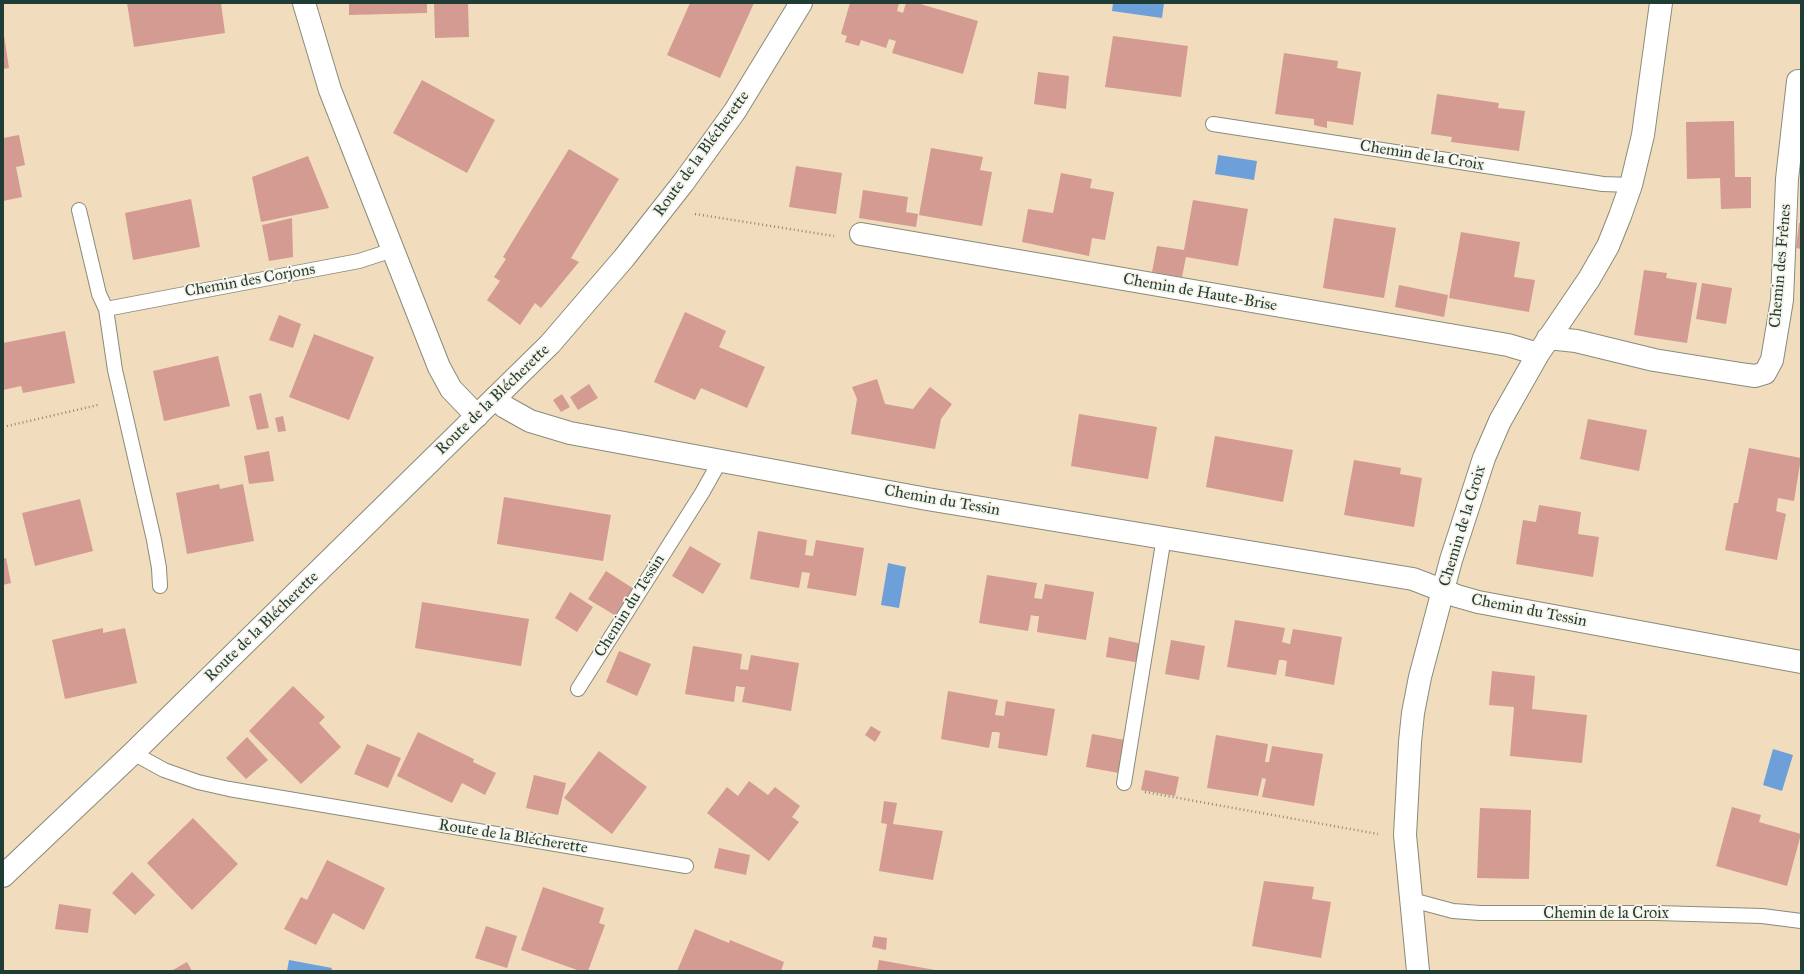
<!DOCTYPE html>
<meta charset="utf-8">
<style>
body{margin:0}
#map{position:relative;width:1804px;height:974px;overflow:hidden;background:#f2dcbe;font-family:"IM FELL Great Primer",serif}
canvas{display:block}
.frame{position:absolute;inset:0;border:4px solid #1f3d34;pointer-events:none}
</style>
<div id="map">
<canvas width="1804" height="974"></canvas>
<div class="frame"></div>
</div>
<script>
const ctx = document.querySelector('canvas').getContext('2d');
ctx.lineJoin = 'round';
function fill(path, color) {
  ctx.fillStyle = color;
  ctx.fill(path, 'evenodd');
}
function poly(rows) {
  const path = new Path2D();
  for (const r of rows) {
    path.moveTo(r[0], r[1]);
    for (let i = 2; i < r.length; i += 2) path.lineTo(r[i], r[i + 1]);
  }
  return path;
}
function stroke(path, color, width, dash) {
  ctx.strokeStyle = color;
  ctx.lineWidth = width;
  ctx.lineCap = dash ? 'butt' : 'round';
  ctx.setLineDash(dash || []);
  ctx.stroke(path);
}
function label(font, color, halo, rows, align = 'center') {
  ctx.font = font + ' "IM FELL Great Primer",serif';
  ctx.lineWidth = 3.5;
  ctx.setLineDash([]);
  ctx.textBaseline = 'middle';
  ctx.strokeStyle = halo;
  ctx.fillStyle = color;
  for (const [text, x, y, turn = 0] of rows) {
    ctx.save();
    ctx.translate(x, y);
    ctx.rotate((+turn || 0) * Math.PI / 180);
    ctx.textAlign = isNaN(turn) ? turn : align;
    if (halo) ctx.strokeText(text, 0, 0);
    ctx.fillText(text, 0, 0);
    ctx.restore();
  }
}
const water = poly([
 [1113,3,1164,3,1162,18,1112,11],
 [1218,155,1257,161,1254,180,1215,174],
 [888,563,906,567,899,608,881,605],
 [1773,749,1793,755,1782,791,1763,785],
 [289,960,332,968,331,971,287,971]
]);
const building = poly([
 [127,3,221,3,225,33,134,47],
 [349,3,427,3,427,13,349,15],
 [434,3,468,3,469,37,435,38],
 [690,3,754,3,720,78,667,55],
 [850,3,899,3,897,11,903,13,906,3,917,3,978,21,963,74,892,53,896,41,889,39,886,48,861,40,859,46,845,42,847,36,841,34],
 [3,29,9,68,3,69],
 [1113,36,1188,46,1181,97,1105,87],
 [1284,53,1338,61,1337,68,1361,72,1353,125,1327,121,1327,128,1314,125,1314,119,1275,114],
 [1038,72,1069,76,1066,109,1034,104],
 [422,80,495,120,467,173,393,133],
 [1437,94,1499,103,1498,108,1525,111,1519,151,1451,142,1452,137,1431,134],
 [1734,121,1735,177,1751,177,1751,208,1721,209,1720,178,1687,179,1686,122],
 [19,135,25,165,16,167,22,197,3,201,3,138],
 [931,148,983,157,980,170,992,172,982,226,919,215],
 [569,149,619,179,571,258,579,262,541,308,535,303,520,325,487,300,500,281,494,277,506,259,503,257],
 [308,156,329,208,261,222,252,177],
 [796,166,842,173,836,214,789,207],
 [1061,173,1092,179,1090,188,1114,192,1105,240,1092,238,1089,256,1022,242,1028,209,1053,213],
 [863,190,908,197,906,212,918,214,916,227,859,218],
 [191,199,200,247,133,260,125,213],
 [1193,200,1248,209,1238,266,1186,257,1182,277,1152,272,1157,246,1184,250],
 [292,218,293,257,269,261,262,225],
 [1334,218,1396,228,1384,298,1323,288],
 [1799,223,1801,223,1801,249,1796,248],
 [1461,232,1520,242,1514,277,1535,280,1529,312,1449,298],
 [1644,270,1667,273,1666,278,1697,283,1687,343,1634,335],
 [1702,283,1732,288,1726,324,1696,319],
 [1399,285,1448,295,1444,317,1395,307],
 [685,312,726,331,719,347,765,367,747,408,701,388,695,400,654,382],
 [279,315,301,324,293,348,269,340],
 [65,331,75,383,23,393,21,386,3,390,3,343],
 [314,334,374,357,349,420,289,397],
 [218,356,230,406,164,421,153,371],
 [877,379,885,404,913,409,930,387,952,404,941,419,935,449,851,434,857,399,852,387],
 [589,384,598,398,578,410,570,397],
 [261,393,269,428,257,430,249,396],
 [562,394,570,407,561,412,553,400],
 [1079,414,1157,427,1148,479,1071,466],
 [283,416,286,431,278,432,275,418],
 [1588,419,1647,430,1639,471,1580,459],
 [1215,436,1293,450,1283,502,1206,487],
 [1749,448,1801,458,1794,501,1778,498,1776,511,1786,514,1777,560,1725,550,1734,503,1738,503],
 [269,451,274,481,249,484,244,456],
 [1354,460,1401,468,1400,474,1422,478,1414,527,1344,515],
 [219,484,220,489,243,484,254,541,187,554,176,493],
 [504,497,611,515,603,561,497,544],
 [80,499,93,551,35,566,22,513],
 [1539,505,1581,512,1578,534,1599,537,1593,577,1516,564,1523,520,1536,522],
 [758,531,807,540,805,555,813,556,816,540,864,548,856,596,807,588,810,573,802,572,799,588,750,579],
 [690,546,721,564,703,594,672,576],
 [6,558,11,583,3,585,3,559],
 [606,571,634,589,616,616,588,599],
 [987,575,1037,583,1034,598,1042,599,1045,584,1094,592,1086,640,1037,632,1039,616,1035,616,1031,615,1028,631,979,623],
 [570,592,593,607,577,632,555,618],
 [422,602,529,619,521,666,415,648],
 [1235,620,1285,628,1282,642,1290,644,1293,629,1342,637,1334,685,1285,676,1287,661,1283,660,1279,660,1276,675,1227,667],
 [103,628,103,633,125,628,137,683,65,699,52,640],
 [1109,637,1143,644,1140,663,1106,657],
 [1171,640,1205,646,1199,680,1165,674],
 [693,646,742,654,740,669,748,670,751,655,799,663,791,711,742,702,745,687,741,687,736,686,734,702,685,694],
 [619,651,651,664,637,696,606,682],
 [1492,671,1535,676,1532,709,1587,715,1582,763,1510,756,1514,707,1489,705],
 [293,686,325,717,319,723,341,747,301,784,249,731],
 [948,691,998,700,995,715,1004,716,1006,701,1055,709,1047,756,998,748,1000,733,997,732,992,732,989,748,941,739],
 [871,726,881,732,875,742,865,735],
 [418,732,474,759,473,762,496,773,485,795,462,783,452,803,397,776],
 [1092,734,1125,740,1119,773,1086,767],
 [1216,735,1268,744,1265,762,1269,762,1272,746,1323,754,1314,806,1262,797,1266,779,1262,778,1258,796,1207,788],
 [247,737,268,760,246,779,226,758],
 [367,744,401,758,388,788,354,774],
 [599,751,647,787,612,834,564,798],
 [1145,770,1179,777,1175,796,1141,790],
 [534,775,566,783,558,815,526,808],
 [749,781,768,795,775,787,800,806,792,817,799,822,769,861,707,813,727,787,738,796],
 [884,801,897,803,893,824,943,831,933,880,879,871,887,824,881,823],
 [1732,807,1761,815,1759,822,1801,834,1787,886,1716,866],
 [1480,808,1531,810,1529,879,1477,878],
 [193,818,238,864,192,910,147,863],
 [719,848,750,855,746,875,714,868],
 [327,860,385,888,364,930,333,913,316,945,284,929,301,897,307,900],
 [132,872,155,895,135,915,112,893],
 [1264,881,1314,887,1312,899,1331,902,1321,958,1252,946],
 [543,887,604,908,599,923,605,925,588,971,580,971,521,950],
 [59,904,91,909,88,933,55,929],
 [486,926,517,936,507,968,475,958],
 [695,929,729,943,730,940,784,962,781,971,677,971],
 [874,936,887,938,886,950,872,947],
 [879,960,935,970,935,971,877,971],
 [187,962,192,971,171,971]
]);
const path = poly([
 [695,214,834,236],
 [3,427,98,405],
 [1145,792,1378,834]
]);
const lane = poly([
 [1213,124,1603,184,1631,185],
 [79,210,99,294,106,309,115,370,154,540,159,568,160,586],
 [106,309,359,261,393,250],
 [578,689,702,493,720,461],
 [133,753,164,770,198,782,229,789,686,866],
 [1124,783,1164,537],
 [1412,900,1453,911,1480,913,1656,913,1762,916,1801,921]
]);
const street = poly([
 [304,3,330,90,439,367,451,389,477,416],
 [861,234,1508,345,1538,354],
 [1548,338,1576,341,1654,360,1741,374,1755,376,1765,373,1772,360,1782,300,1787,179,1798,81],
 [495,398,505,407,530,421,570,433,927,499,1413,579,1457,596,1478,602,1801,662],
 [1418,971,1405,835,1410,742,1413,713,1420,677,1451,560,1484,458,1500,421,1538,354,1589,279,1608,246,1620,216,1631,185,1643,135,1661,3]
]);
const secondary = poly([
 [3,876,133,753,550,344,624,258,683,183,735,111,801,3]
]);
const streetNames = [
 ["Route de la Blécherette",702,154,-54],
 ["Chemin de la Croix",1422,156,9],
 ["Chemin des Frênes",1781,266,-85],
 ["Chemin des Corjons",250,281,-10],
 ["Chemin de Haute-Brise",1200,293,10],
 ["Route de la Blécherette",493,400,-44],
 ["Chemin du Tessin",942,501,10],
 ["Chemin de la Croix",1463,526,-73],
 ["Chemin du Tessin",630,606,-58],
 ["Chemin du Tessin",1529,611,11],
 ["Route de la Blécherette",262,627,-44],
 ["Route de la Blécherette",513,837,9],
 ["Chemin de la Croix",1606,914]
];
fill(water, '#6da0d8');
fill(building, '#d39b91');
stroke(lane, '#888c79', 16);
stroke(street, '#888c79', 24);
stroke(secondary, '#888c79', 24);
stroke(path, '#888c79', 2.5, [1, 3]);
stroke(lane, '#fff', 14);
stroke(street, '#fff', 22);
stroke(secondary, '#fff', 22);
label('16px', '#1f3d34', '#f7f3e8', streetNames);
</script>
